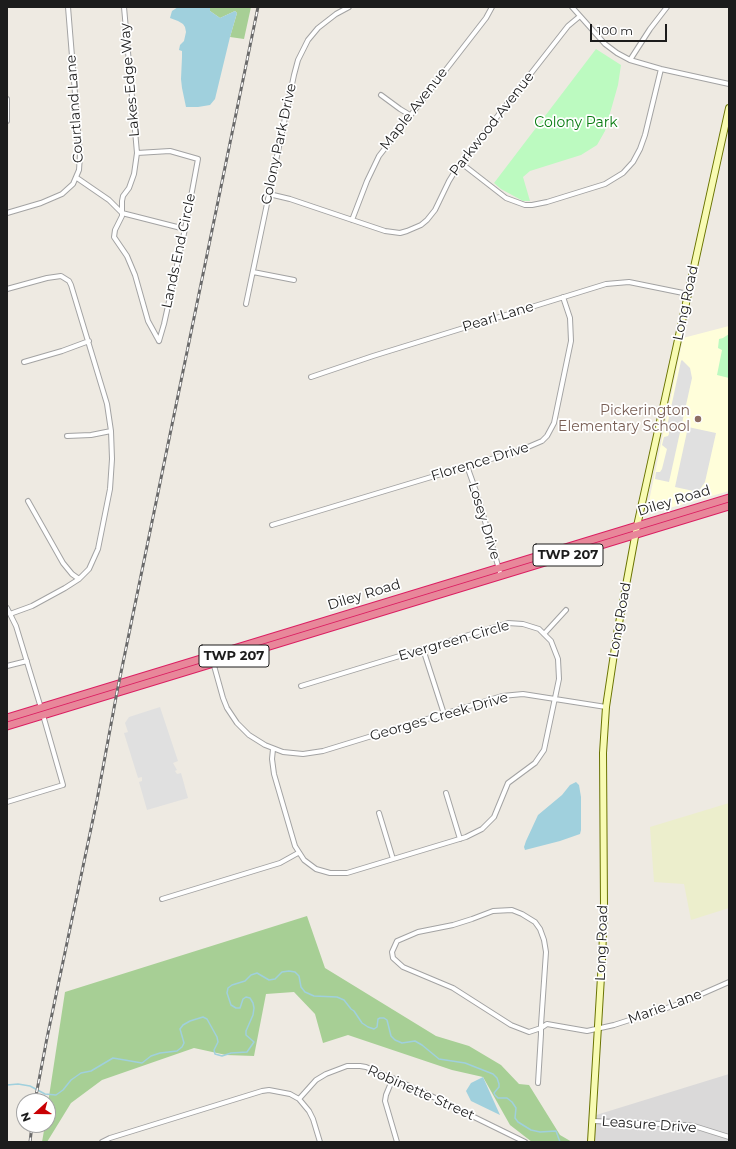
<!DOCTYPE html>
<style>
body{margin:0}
#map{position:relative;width:736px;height:1149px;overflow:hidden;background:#eeeae2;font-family:Montserrat,sans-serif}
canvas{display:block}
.frame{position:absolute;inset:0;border:8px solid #1c1c1c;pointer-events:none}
.north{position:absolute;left:16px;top:1093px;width:40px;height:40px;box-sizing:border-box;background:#fff;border:1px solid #a4a4a4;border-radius:50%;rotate:249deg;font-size:11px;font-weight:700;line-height:16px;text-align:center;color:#1c1c1c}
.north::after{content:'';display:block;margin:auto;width:14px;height:18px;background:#c90003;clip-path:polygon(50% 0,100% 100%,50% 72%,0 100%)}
.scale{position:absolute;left:590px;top:24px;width:77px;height:18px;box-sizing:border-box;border:2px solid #1c1c1c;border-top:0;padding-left:5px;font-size:12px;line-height:14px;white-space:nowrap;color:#1c1c1c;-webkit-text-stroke:3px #fff;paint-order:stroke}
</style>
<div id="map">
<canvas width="736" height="1149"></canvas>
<div class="frame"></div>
<div class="north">N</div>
<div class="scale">100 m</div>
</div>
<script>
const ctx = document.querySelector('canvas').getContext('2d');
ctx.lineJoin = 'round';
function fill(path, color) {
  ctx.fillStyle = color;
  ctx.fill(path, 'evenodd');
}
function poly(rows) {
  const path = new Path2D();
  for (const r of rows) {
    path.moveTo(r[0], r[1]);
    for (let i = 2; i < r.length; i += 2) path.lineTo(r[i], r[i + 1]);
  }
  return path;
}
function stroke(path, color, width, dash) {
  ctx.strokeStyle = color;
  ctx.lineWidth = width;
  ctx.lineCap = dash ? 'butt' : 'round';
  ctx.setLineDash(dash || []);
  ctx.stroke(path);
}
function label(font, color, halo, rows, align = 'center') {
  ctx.font = font + ' Montserrat,sans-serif';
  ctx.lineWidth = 3.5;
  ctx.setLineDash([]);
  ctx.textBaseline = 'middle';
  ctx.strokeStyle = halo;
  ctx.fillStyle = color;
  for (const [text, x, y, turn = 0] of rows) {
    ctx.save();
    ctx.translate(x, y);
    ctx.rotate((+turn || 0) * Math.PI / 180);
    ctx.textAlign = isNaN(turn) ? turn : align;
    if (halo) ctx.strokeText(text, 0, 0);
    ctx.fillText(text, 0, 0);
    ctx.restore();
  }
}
const residential = poly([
 [729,1074,729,1142,591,1142,593,1116]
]);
const education = poly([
 [729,326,729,491,652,513,648,506,683,338]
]);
const farmland = poly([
 [729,803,729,908,691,920,684,884,654,882,650,827]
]);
const forest = poly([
 [210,7,251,7,244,39,230,37,237,13,235,11,220,18,210,11],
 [307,916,325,968,436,1036,469,1046,501,1065,519,1084,529,1085,560,1135,572,1142,532,1142,510,1125,483,1077,452,1070,348,1035,323,1043,315,1014,294,992,266,994,254,1056,226,1055,194,1048,102,1080,71,1103,47,1142,42,1142,45,1125,48,1125,48,1103,65,992]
]);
const park = poly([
 [596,49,621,65,618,85,605,131,597,145,581,155,530,171,523,177,530,201,523,201,501,189,494,183],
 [729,334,729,378,717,375,722,350,718,348,719,339,723,338]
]);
const parking = poly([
 [682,360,690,368,692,378,669,482,655,479,656,472,660,472,662,469,667,449,662,445,664,437,668,436,669,434,669,432,666,431,681,361],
 [688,427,716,433,705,482,698,492,675,487],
 [160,707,178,761,173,763,177,770,175,771,177,774,181,773,188,798,147,810,139,782,142,781,142,777,138,778,124,733,128,732,125,723,129,717]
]);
const water = poly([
 [178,7,210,7,210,11,220,18,235,11,237,13,230,37,215,99,210,105,198,107,186,107,182,88,181,79,182,57,182,51,179,50,180,45,184,41,186,32,185,27,183,24,178,21,170,18,172,11],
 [576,782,579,785,581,797,581,830,580,834,560,841,525,850,524,847,526,841,538,815,562,795,570,785],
 [483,1077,500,1115,471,1101,466,1091,471,1083]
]);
const stream = poly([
 [7,1085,18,1084,30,1086,45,1094,56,1095,63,1090,71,1080,81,1073,91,1071,113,1058,142,1063,151,1056,160,1053,177,1051,182,1047,184,1043,180,1029,183,1025,190,1021,203,1017,207,1019,217,1037,218,1042,214,1050,215,1054,222,1056,231,1053,247,1052,254,1042,246,1035,246,1031,253,1015,254,1008,253,1003,250,998,246,997,243,999,240,1008,236,1008,231,1005,227,993,228,988,232,985,245,981,251,975,257,973,269,980,275,979,282,972,289,971,295,972,299,976,301,987,305,992,314,996,337,997,344,1000,351,1009,354,1011,362,1023,368,1027,374,1029,377,1027,378,1019,380,1018,384,1018,387,1020,391,1036,395,1040,402,1043,415,1041,422,1045,439,1059,465,1063,493,1074,497,1078,499,1084,499,1087,494,1093,495,1095,498,1098,507,1098,512,1102,516,1108,515,1118,518,1122,531,1130,540,1132,556,1131,560,1142]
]);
const street = poly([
 [124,7,137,153,134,174,129,188,123,196,122,201,122,216,115,230,114,237,127,256,135,275,148,321,159,341],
 [572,7,605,44,617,53,630,60,661,69,729,84],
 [630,60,650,29,667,7],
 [381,95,400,109,410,115],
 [7,99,7,121],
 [137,153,170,151,198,159,185,229,164,324,159,341],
 [461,163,506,198,525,205,532,205,547,202,605,184,623,173,633,162,640,149,645,135,661,69],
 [77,178,109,200,122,213,185,229],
 [269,194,290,199,385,231,400,233,407,231,421,225,427,220,435,210,449,181,457,168,568,26,580,16],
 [7,213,41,203,62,194,73,184,79,170,80,155,68,7],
 [352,220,367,181,379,156,486,18,492,7],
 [253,272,294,280],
 [7,289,47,278,61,276,69,281,71,285,107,404,111,431,112,459,110,489,98,549,89,569,79,579,65,588,32,606,10,614],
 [246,304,294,75,298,60,308,40,318,28,336,14,349,7],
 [24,362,62,351,89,341],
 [311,377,373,356,606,284,629,282,688,294],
 [67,436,91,435,111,431],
 [467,466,477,494,501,576],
 [28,501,63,563,72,574,79,579],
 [272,525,521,450,542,441,547,436,554,423,571,341,570,318,563,297],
 [7,608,16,626,41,708],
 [544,634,566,610],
 [423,649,444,714],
 [213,662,223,698,227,708,237,723,249,735,265,745,283,752,303,754,323,751,502,696,523,694,606,707],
 [7,666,27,661],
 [273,749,272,759,274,774,295,846,304,860,316,869,330,873,347,873,466,837,482,829,494,817,508,783,535,763,544,750,559,679,558,659,551,641,539,629,523,624,508,623,301,686],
 [446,793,460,839],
 [7,802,63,785,43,715],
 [379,813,393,859],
 [162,899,280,863,298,853],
 [393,1078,386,1095,385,1101,397,1142],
 [538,1083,541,1034,541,1025,546,952,544,940,540,929,535,922,522,914,512,910,493,911,472,919,453,925,418,932,397,941,392,952,393,958,403,967,453,988,511,1025,529,1032,541,1028,547,1024,587,1031,614,1025,679,1004,729,982],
 [299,1099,316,1080,326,1074,347,1066,360,1066,366,1067,423,1092,525,1142],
 [593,1121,684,1125,694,1126,729,1137],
 [102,1142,110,1138,262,1091,269,1090,290,1094,299,1099,309,1111,313,1119,320,1142]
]);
const secondary = poly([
 [591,1142,602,960,604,907,603,753,606,707,617,634,637,526,729,108]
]);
const highway = poly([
 [7,718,729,498],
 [7,726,729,506]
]);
const rail = poly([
 [35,1101,47,1038,97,800,117,692,258,7],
 [30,1142,32,1125]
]);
const markers = [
 [698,419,4,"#8d6e63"]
];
const shields = [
 [568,555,70],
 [234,656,70]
];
const shieldNames = [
 ["TWP 207",568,555],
 ["TWP 207",234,656]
];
const streetNames = [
 ["Lakes Edge Way",130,80,-95],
 ["Courtland Lane",75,109,-94],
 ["Maple Avenue",414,109,-52],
 ["Parkwood Avenue",492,124,-52],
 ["Colony Park Drive",279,144,-78],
 ["Lands End Circle",179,251,-78],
 ["Long Road",686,303,-78],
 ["Pearl Lane",498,317,-17],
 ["Florence Drive",480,462,-17],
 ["Diley Road",674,501,-17],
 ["Losey Drive",484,521,73],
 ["Diley Road",364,595,-17],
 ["Long Road",620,620,-80],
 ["Evergreen Circle",454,641,-16],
 ["Georges Creek Drive",439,717,-16],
 ["Long Road",602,943,-88],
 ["Marie Lane",665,1007,-20],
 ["Robinette Street",421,1093,24],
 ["Leasure Drive",649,1125,4]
];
const parkNames = [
 ["Colony Park",576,123]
];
const educationNames = [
 ["Pickerington",690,411],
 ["Elementary School",690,427]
];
fill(residential, '#dad9d9');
fill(education, '#fffeda');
fill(farmland, '#eceecc');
fill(forest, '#a7cf95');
fill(park, '#bcfac0');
fill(parking, '#e0e0e0');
fill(water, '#a0d0dd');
stroke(stream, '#a0d0dd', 1.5);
stroke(street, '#a3a3a3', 6);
stroke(secondary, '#6a7402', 8);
stroke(highway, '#db1f62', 9);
stroke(street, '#fff', 4);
stroke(secondary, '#f8fbb3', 6);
stroke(highway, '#e8879a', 7);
stroke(rail, '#6a6a6a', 3);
stroke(rail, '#fff', 1.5, [4.5]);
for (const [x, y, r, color] of markers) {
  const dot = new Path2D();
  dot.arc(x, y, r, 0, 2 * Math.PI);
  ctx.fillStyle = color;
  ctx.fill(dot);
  stroke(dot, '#fff', 1.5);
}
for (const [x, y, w] of shields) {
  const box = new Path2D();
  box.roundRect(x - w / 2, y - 11, w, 22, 3);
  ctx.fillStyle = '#fff';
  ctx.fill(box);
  stroke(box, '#1c1c1c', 1);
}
label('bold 13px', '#1c1c1c', null, shieldNames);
label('14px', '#1c1c1c', '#fff', streetNames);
label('14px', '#097c11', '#fff', parkNames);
label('14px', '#785e54', '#fff', educationNames, 'right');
</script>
